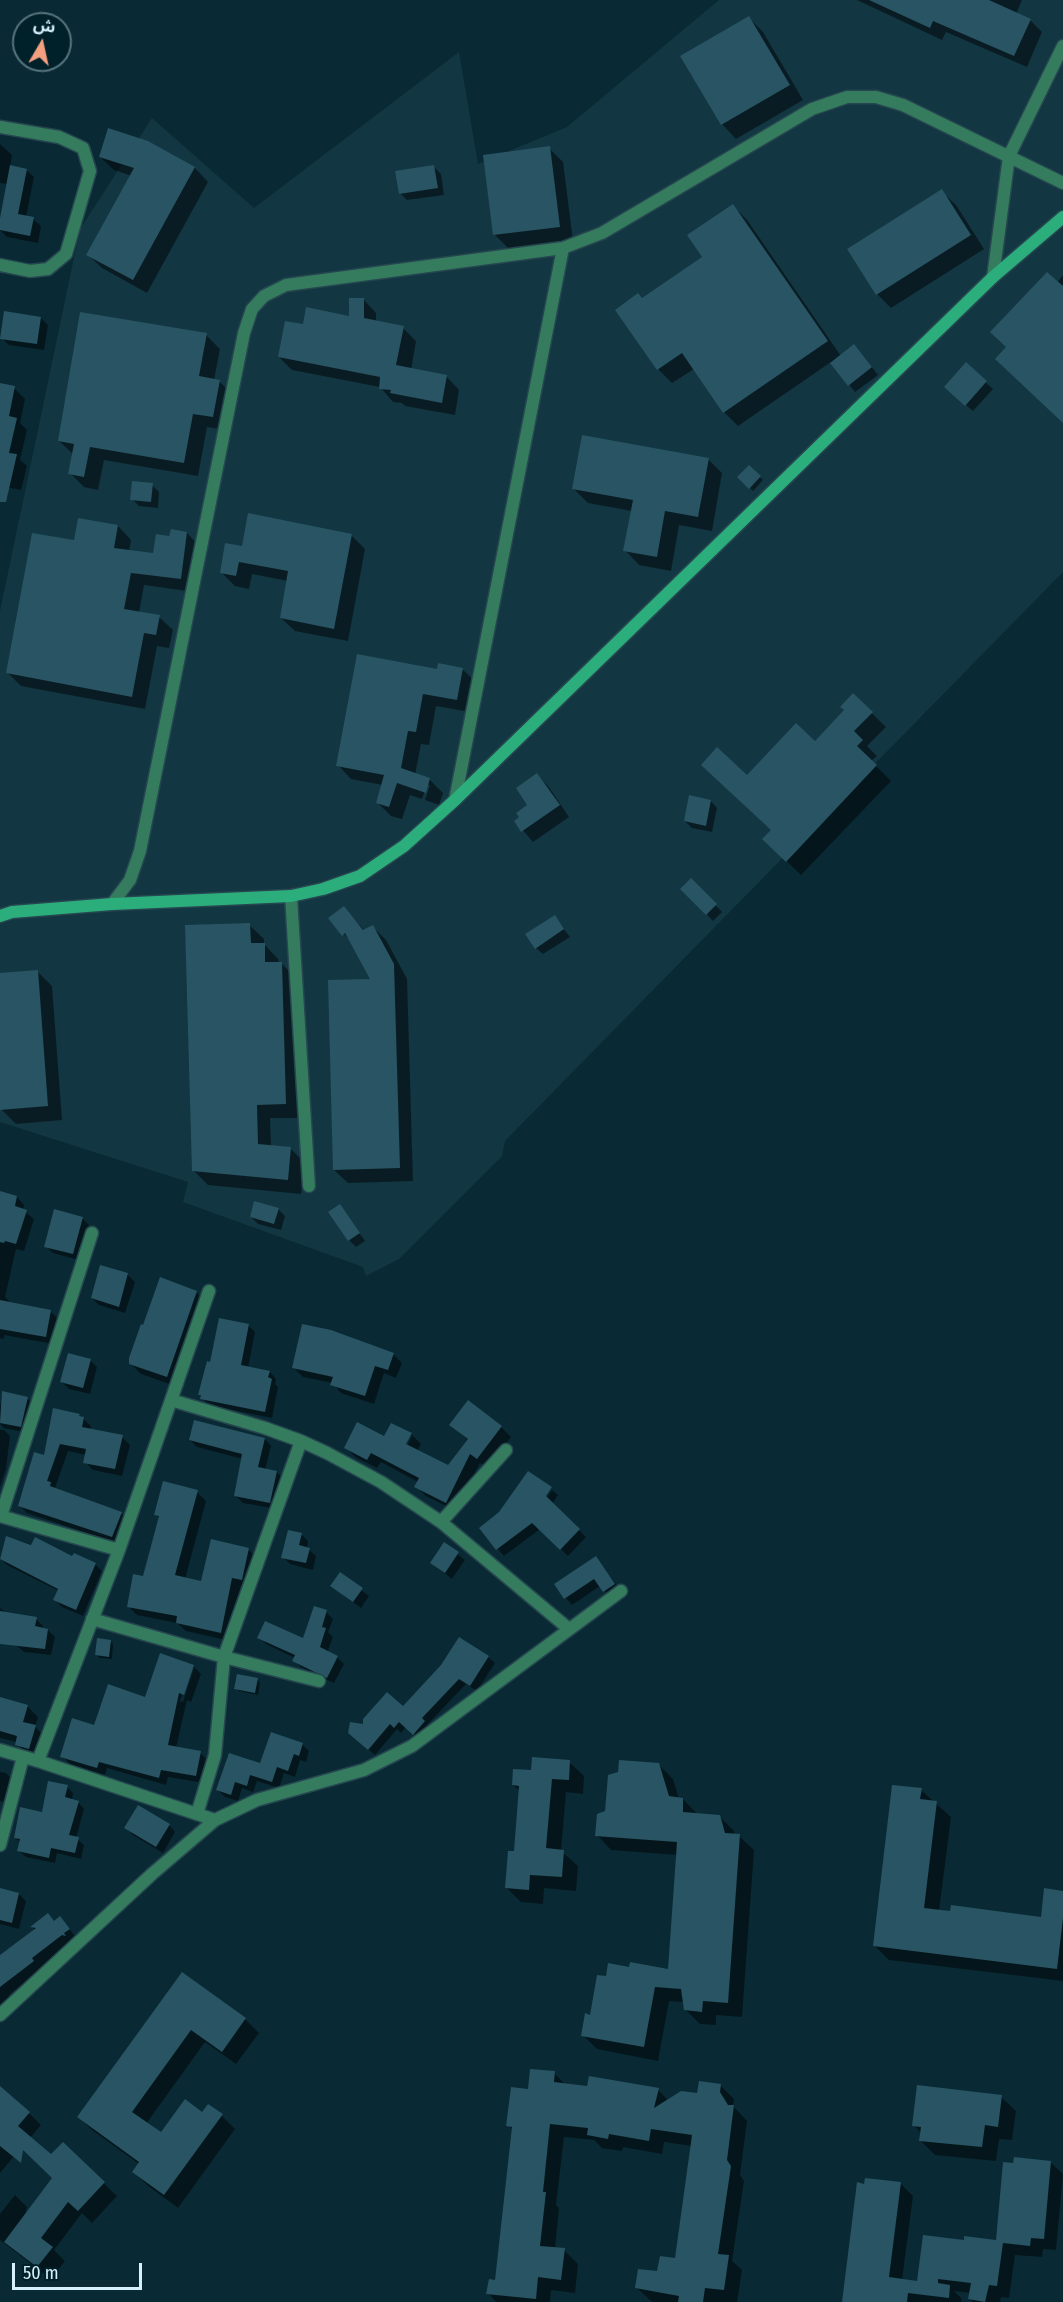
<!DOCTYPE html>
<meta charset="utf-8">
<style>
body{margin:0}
#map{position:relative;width:1063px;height:2302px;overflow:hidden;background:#092a34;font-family:"Fira Sans Condensed","Noto Sans Arabic",sans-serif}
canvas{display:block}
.north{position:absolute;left:12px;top:12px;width:60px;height:60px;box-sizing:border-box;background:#00202a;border:2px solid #56747e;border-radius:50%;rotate:9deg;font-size:16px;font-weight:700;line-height:24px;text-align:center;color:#d6f1fb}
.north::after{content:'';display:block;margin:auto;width:21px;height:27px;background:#f2a07f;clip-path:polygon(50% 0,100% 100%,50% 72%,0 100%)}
.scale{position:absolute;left:12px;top:2263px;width:130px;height:27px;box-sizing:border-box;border:3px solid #d6f1fb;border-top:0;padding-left:8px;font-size:18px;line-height:21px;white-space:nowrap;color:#d6f1fb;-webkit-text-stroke:4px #00202a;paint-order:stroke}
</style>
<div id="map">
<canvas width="1063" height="2302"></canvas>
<div class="north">ش</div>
<div class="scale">50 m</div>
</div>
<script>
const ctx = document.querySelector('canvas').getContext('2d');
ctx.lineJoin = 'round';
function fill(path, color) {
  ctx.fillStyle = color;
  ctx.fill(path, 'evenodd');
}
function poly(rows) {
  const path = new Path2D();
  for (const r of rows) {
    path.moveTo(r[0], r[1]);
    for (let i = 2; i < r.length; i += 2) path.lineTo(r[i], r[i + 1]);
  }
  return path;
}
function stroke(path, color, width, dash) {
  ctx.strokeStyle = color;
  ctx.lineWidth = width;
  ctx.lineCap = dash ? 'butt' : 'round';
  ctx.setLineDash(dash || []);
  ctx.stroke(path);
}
const built = poly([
 [719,0,1063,0,1063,572,505,1141,502,1156,399,1259,366,1276,363,1267,183,1202,188,1182,0,1122,0,611,80,229,152,118,254,208,459,52,478,164,567,127]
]);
const shadow = poly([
 [857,0,1022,0,1016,14,1030,20,1042,32,1027,67,946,32,942,40],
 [749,18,763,32,803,100,736,139,722,124],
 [147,142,195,168,208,182,147,293,102,268,88,255,132,176,114,170,100,157],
 [0,144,12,155,10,167,26,170,34,177,26,217,33,219,41,226,38,243,7,237,0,230,8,184,0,183],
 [549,148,563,162,573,241,509,249,494,234],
 [434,167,441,174,444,195,407,200,400,193],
 [941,191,956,205,984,249,891,308,877,294],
 [733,206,747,220,841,356,861,353,878,375,855,392,831,362,738,426,724,412,694,369,672,383,659,370,617,310,643,300,704,257],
 [1063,275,1063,422,1057,283],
 [363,299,376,313,376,322,403,328,416,341,411,370,446,376,459,390,455,415,405,406,402,403,393,402,380,387,292,370,279,357,304,326,350,317],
 [41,318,48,325,44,350,9,345,2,338],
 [206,335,220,349,214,380,219,381,233,395,226,430,207,427,198,476,104,460,98,490,84,487,70,473,74,455,59,441],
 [966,365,993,389,973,411,953,394],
 [0,385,14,388,25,399,20,423,27,430,20,460,27,466,21,490,0,486],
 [708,459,722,473,712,531,679,525,671,571,639,565,625,550,632,511,588,503,574,489],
 [749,467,763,480,753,491,739,477],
 [152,485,159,492,158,508,139,506,132,499],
 [118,526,131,540,129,552,154,555,170,538,187,533,200,547,195,592,144,585,139,613,159,617,173,630,169,648,157,646,145,709,21,686,7,672,75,542],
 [351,535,365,549,348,641,295,631,281,618,288,581,252,574,249,589,235,586,221,572,243,548],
 [462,669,476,682,470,712,436,706,429,745,421,744,415,775,430,780,443,793,439,805,425,800,430,785,427,785,422,799,410,795,402,819,391,816,377,802,383,785,351,779,338,765,438,671],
 [853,695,886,727,867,746,877,756,871,761,891,781,801,875,778,853,772,831,747,778,815,743,846,710],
 [537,775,548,786,569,817,533,842,516,822,529,805],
 [711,801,717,808,712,832,692,828,685,821],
 [691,880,722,912,713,921,682,889],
 [344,908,365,931,373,927,386,940,407,979,413,1181,348,1183,334,1170,372,980,353,944,330,918],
 [554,917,570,937,543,954,536,948],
 [249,925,264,939,264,944,278,959,279,963,281,963,295,977,299,1118,270,1118,271,1147,291,1149,305,1163,301,1194,208,1185,194,1171],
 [38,972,52,986,62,1120,16,1124,2,1110,0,1110,0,974],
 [0,1193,17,1197,24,1205,23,1210,34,1219,24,1251,16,1249,5,1297,10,1302,50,1311,58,1319,53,1344,4,1335,4,1339,0,1338],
 [340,1206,365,1241,356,1247,349,1240],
 [278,1209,285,1216,281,1230,258,1224,251,1217],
 [82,1218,89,1225,79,1260,53,1253,46,1246],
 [101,1267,128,1275,135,1282,125,1313,99,1305,92,1298],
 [196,1292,207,1303,178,1387,141,1374,130,1363],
 [248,1325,255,1332,248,1368,270,1372,276,1379,275,1384,278,1387,272,1418,208,1405,200,1394,211,1364],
 [393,1354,402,1363,396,1378,384,1373,374,1404,341,1393,333,1383,303,1377,294,1368],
 [90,1360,97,1367,90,1394,69,1389,62,1382],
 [3,1393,27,1398,34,1405,28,1433,4,1428,0,1424,0,1407],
 [79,1415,91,1426,90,1430,122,1437,130,1445,122,1476,93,1470,85,1462,86,1455,68,1451,55,1488,121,1513,129,1521,120,1544,27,1513,19,1505,45,1457],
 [392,1425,411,1434,421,1444,417,1451,448,1467,468,1440,451,1425,501,1427,511,1437,487,1468,480,1463,456,1511,426,1496,416,1486,418,1482,381,1462,377,1468,355,1457,346,1447,385,1438],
 [409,1436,412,1436,404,1452,402,1450],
 [0,1430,4,1430,10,1436,6,1469,0,1487],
 [265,1439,271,1446,265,1470,277,1472,284,1479,277,1509,243,1503,236,1496,243,1459,197,1447,190,1440],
 [552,1490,558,1495,552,1504,586,1537,568,1556,540,1529,504,1556,481,1528,541,1502,543,1503],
 [197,1492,206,1501,185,1579,202,1583,212,1541,249,1550,258,1559,251,1588,241,1586,230,1641,186,1631,177,1623,137,1615,128,1606,144,1577,160,1519,156,1514],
 [301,1534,308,1541,307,1548,316,1556,313,1570,290,1564,283,1557],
 [7,1537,95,1564,102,1571,83,1616,62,1607,55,1600,59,1591,7,1565,0,1558],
 [444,1544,465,1560,452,1579,432,1563],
 [596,1558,621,1591,611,1598,600,1586,572,1605,566,1598],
 [341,1574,369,1596,361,1608,332,1586],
 [0,1608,8,1614,36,1619,43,1626,43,1629,48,1630,55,1637,51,1655,24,1652,17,1646,0,1641],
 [326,1612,333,1619,328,1632,333,1637,327,1653,337,1657,344,1664,334,1683,301,1667,294,1660,295,1658,266,1644,259,1637,303,1640],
 [110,1641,113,1644,112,1659,100,1658,97,1655],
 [488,1657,495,1663,477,1691,466,1684,427,1725,430,1728,420,1740,406,1727,401,1733,397,1729,375,1755,356,1739],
 [193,1666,201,1674,191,1702,187,1700,176,1748,200,1753,208,1760,204,1783,168,1777,166,1785,107,1768,105,1775,70,1764,62,1756,95,1727,146,1698],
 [191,1668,194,1668,183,1702,180,1701],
 [257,1679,260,1682,258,1695,239,1691,236,1688],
 [0,1699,27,1706,38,1717,35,1727,46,1737,40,1759,27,1755,17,1742,0,1738],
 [302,1744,309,1751,306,1762,300,1760,295,1777,284,1773,279,1788,257,1781,253,1792,242,1788,238,1801,225,1797,218,1790],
 [569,1762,584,1776,583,1794,566,1792,561,1851,578,1866,576,1891,544,1888,543,1904,521,1902,507,1888,516,1853,520,1791,513,1785,532,1772],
 [658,1764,673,1779,679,1799,683,1799,697,1814,719,1816,734,1831,735,1835,739,1836,754,1850,742,2017,716,2015,716,2025,700,2024,686,2010,684,2002,669,2001,658,2061,597,2049,583,2035,607,1978,630,1969,669,1971,678,1855,611,1850,597,1835,607,1812],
 [0,1772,6,1773,13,1780,8,1803,0,1801],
 [67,1787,73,1793,72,1800,78,1802,84,1809,76,1838,84,1845,81,1859,57,1853,55,1863,26,1857,19,1851,21,1843,15,1838,43,1814],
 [921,1790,951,1817,939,1911,1042,1919,1063,1892,1063,1981,889,1960,874,1945],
 [169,1825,175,1832,163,1853,133,1835,126,1828],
 [0,1894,19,1894,26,1901,19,1929,0,1924],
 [55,1922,68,1927,77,1939,9,1995,15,2006,0,2016,0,1957,35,1930,32,1927],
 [182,1974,245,2019,259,2033,236,2064,205,2042,146,2124,161,2134,202,2114,222,2116,235,2129,178,2208,147,2185,134,2172,139,2164,92,2130,79,2117],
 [554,2073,566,2085,658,2090,669,2101,698,2095,720,2085,734,2099,733,2106,747,2121,740,2175,744,2181,732,2261,742,2270,737,2302,654,2302,651,2301,637,2288,676,2260,692,2146,664,2142,662,2154,623,2147,622,2151,602,2148,594,2140,564,2137,556,2205,559,2208,555,2249,564,2250,578,2264,575,2293,551,2290,550,2302,496,2302,488,2293,496,2282,513,2130,508,2125,530,2090],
 [1001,2097,1016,2111,1012,2140,999,2139,996,2161,935,2155,921,2141,921,2133,914,2125],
 [0,2098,27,2111,41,2125,30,2138,52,2156,63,2144,117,2196,92,2223,82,2213,54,2250,65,2261,51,2279,0,2240,0,2214,15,2195,27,2207,25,2216,54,2178,22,2147,0,2173],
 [1050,2162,1063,2174,1056,2250,1043,2249,1042,2257,1015,2255,1009,2298,1001,2297,1000,2302,973,2302,970,2298,971,2293,954,2291,962,2299,961,2302,844,2302,901,2184,913,2196,902,2280,919,2282,965,2242,998,2241]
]);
const building = poly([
 [869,0,989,0,1031,19,1014,56,933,21,930,28],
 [749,16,790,85,721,125,680,56],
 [108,128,148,141,195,167,133,280,86,255,134,168,99,157],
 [550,146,560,227,493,235,483,155],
 [10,165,27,169,18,214,34,217,30,236,0,230,0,218],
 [434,165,438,188,399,194,395,171],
 [942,189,971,235,876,295,847,249],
 [733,204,828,341,723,413,682,353,657,370,615,310,638,293,642,298,702,257,687,235],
 [1047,272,1063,286,1063,423,995,359,1006,347,990,332],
 [349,298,364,298,364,318,404,326,396,365,447,375,442,403,390,393,391,390,379,389,380,377,278,357,285,321,303,324,306,307,349,316],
 [4,311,41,317,37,344,0,339],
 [80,312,207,333,199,376,220,380,213,417,193,414,184,463,90,447,84,477,68,474,74,444,58,441],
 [854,344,872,367,848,386,830,363],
 [966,362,987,381,965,406,944,387],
 [0,383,15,386,9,416,17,418,9,453,17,454,6,502,0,502],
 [582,435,709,458,698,517,665,511,657,557,623,551,633,500,572,489],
 [749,465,761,476,749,489,737,477],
 [132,481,153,483,151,502,130,500],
 [248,513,352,534,334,629,280,618,288,571,239,562,236,576,220,573,225,543,242,546],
 [78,518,118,525,114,548,153,553,156,534,169,536,171,529,187,532,181,579,131,573,124,609,160,615,156,635,144,633,132,697,6,673,32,533,74,540],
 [357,654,437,669,438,663,463,668,457,700,423,694,416,732,408,731,401,768,430,778,426,793,397,783,389,807,376,803,384,775,336,766],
 [853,693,873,712,854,731,863,740,857,746,877,765,786,862,762,839,771,830,701,765,717,747,747,775,796,723,815,741,844,710,840,707],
 [537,773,560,805,521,832,514,821,519,817,516,813,527,805,516,788],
 [689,795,711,800,706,826,684,821],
 [691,878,717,904,706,915,680,889],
 [344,906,363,930,373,925,394,964,400,1168,333,1170,328,980,370,979,345,933,342,936,328,918],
 [555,915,564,929,535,949,525,934],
 [250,923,251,943,265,943,265,962,282,962,286,1104,257,1105,258,1144,291,1147,288,1180,192,1171,185,925],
 [38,970,48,1106,0,1110,0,973],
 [0,1191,17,1196,15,1206,27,1210,16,1244,5,1241,4,1243,0,1242],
 [254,1201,279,1208,274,1224,250,1217],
 [340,1204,360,1233,348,1241,328,1212],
 [54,1209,83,1217,73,1254,44,1247],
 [100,1265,128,1273,119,1307,91,1298],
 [160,1277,197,1291,167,1377,129,1364,129,1358,141,1324,143,1325],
 [0,1300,51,1310,46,1337,0,1329],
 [219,1318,249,1324,241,1365,270,1371,268,1377,272,1379,265,1412,200,1399,201,1395,198,1395,207,1361,210,1362],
 [302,1324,331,1330,394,1353,388,1370,375,1366,365,1396,330,1385,333,1377,292,1368],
 [68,1353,91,1359,83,1388,60,1382],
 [2,1391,28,1397,21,1427,0,1423],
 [468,1400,502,1426,477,1459,470,1454,446,1503,414,1487,419,1478,371,1453,367,1460,344,1448,357,1422,384,1436,391,1423,412,1433,406,1444,448,1465,468,1439,449,1425],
 [53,1408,80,1414,79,1416,84,1417,82,1427,123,1435,115,1469,83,1463,86,1449,60,1444,47,1481,51,1482,50,1486,122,1512,112,1537,18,1506,34,1452,44,1455],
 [194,1420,265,1438,258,1467,277,1471,270,1503,234,1496,242,1454,189,1440],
 [528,1471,552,1487,546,1496,580,1529,560,1550,532,1523,496,1550,479,1528,499,1512],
 [163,1481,198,1490,175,1575,201,1581,211,1539,249,1548,242,1580,232,1578,221,1633,176,1623,177,1616,127,1607,133,1574,143,1576,159,1516,154,1515],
 [288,1530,302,1533,299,1545,310,1548,306,1563,281,1558],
 [6,1536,31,1545,35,1537,72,1556,74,1553,96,1563,76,1610,53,1600,58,1589,0,1559],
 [444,1542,459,1552,445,1573,430,1563],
 [596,1556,615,1584,603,1592,594,1579,564,1599,554,1584],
 [340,1572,363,1588,353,1602,330,1586],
 [314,1606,327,1610,322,1627,326,1628,320,1647,338,1656,327,1678,292,1661,295,1655,257,1638,265,1621,303,1638],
 [0,1611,37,1617,35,1626,48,1629,45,1649,0,1644],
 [459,1637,489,1656,470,1686,459,1679,422,1718,425,1721,413,1735,399,1722,394,1728,390,1724,368,1750,348,1733,350,1722,363,1724,363,1719,387,1692,403,1706,441,1665],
 [97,1638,111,1640,109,1657,95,1655],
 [160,1653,194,1665,184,1695,179,1693,168,1745,201,1751,196,1776,161,1770,159,1778,99,1762,97,1768,60,1757,72,1718,94,1725,108,1684,145,1697],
 [237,1674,258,1678,255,1693,234,1689],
 [0,1697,28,1705,23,1722,36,1725,29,1749,15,1745,17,1736,0,1731],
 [271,1732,303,1743,299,1756,294,1754,288,1771,277,1767,272,1782,250,1775,247,1786,235,1782,231,1795,216,1790,229,1753,260,1763],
 [532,1757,570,1760,569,1780,552,1779,546,1848,564,1850,562,1877,530,1875,529,1890,505,1888,508,1851,514,1851,519,1786,512,1785,513,1769,531,1770],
 [619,1760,659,1763,669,1796,683,1798,683,1812,720,1815,725,1833,740,1834,728,2003,703,2001,702,2012,684,2010,681,1989,655,1987,644,2047,581,2036,585,2013,590,2015,597,1975,606,1976,608,1963,629,1967,630,1962,668,1969,677,1842,595,1836,597,1814,605,1811,608,1775,618,1772],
 [48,1781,68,1785,65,1797,79,1801,69,1835,79,1837,75,1853,51,1848,49,1858,17,1851,20,1839,14,1838,20,1807,42,1812],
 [892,1785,922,1788,920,1799,937,1801,924,1908,950,1911,951,1905,1041,1917,1044,1888,1063,1891,1063,1918,1057,1969,873,1946],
 [138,1805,170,1824,156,1847,124,1828],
 [0,1888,19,1893,12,1923,0,1920],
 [48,1913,54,1921,60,1916,70,1929,64,1933,66,1936,62,1935,32,1958,34,1961,0,1987,0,1955,36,1928,30,1927],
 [182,1972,246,2018,222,2052,191,2030,132,2112,161,2132,185,2099,202,2112,208,2104,223,2114,164,2195,132,2172,139,2162,77,2117],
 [530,2069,555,2071,554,2082,587,2086,589,2076,659,2088,654,2108,681,2091,697,2093,699,2081,721,2084,720,2092,728,2105,734,2105,727,2160,731,2166,718,2254,729,2255,724,2290,705,2288,703,2302,678,2302,679,2296,635,2288,638,2269,657,2271,660,2256,675,2258,692,2135,651,2129,649,2141,609,2134,608,2139,587,2135,588,2128,550,2124,543,2192,546,2192,540,2246,565,2248,561,2280,538,2277,536,2299,486,2294,489,2279,495,2280,512,2127,506,2126,511,2087,528,2089],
 [917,2085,1002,2095,998,2127,985,2125,982,2147,919,2141,921,2127,912,2126],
 [0,2086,30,2112,18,2126,51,2154,63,2142,105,2182,78,2211,68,2202,41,2238,53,2247,37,2267,4,2242,52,2178,23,2150,21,2163,0,2146],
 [1014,2157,1051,2161,1044,2239,1031,2238,1030,2246,1003,2243,997,2286,989,2285,985,2302,968,2299,971,2283,938,2279,938,2283,950,2285,949,2298,908,2293,907,2302,842,2302,857,2182,864,2184,865,2178,901,2182,889,2277,917,2281,923,2235,964,2240,964,2236,996,2240,1003,2162,1013,2163]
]);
const street = poly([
 [0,127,59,137,83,148,90,171,66,254,48,269,30,271,0,265],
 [993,277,1009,156,1063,46],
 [455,800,563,248],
 [291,896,309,1186],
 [112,904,130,880,140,851,244,333,252,309,264,296,286,285,563,248,602,233,812,109,847,97,876,97,903,105,1063,183],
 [171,1400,265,1428,301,1441,327,1453,381,1482,441,1522,569,1629],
 [0,1516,119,1550],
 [1,1516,92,1233],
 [441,1522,506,1450],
 [92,1619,224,1657,319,1681],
 [0,1750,38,1761,215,1820],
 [38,1761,119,1550,209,1291],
 [197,1814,215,1755,224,1657,301,1441],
 [0,1845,23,1757],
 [0,2015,152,1874,215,1820,257,1800,364,1770,412,1746,621,1591]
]);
const secondary = poly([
 [0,916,12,912,112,904,291,896,323,889,360,876,404,846,455,800,993,277,1063,217]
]);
fill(built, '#123642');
fill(shadow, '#0007');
fill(building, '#285463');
stroke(street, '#264650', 15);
stroke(secondary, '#264650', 15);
stroke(street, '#347c5d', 12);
stroke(secondary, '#2bad7c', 12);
</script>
